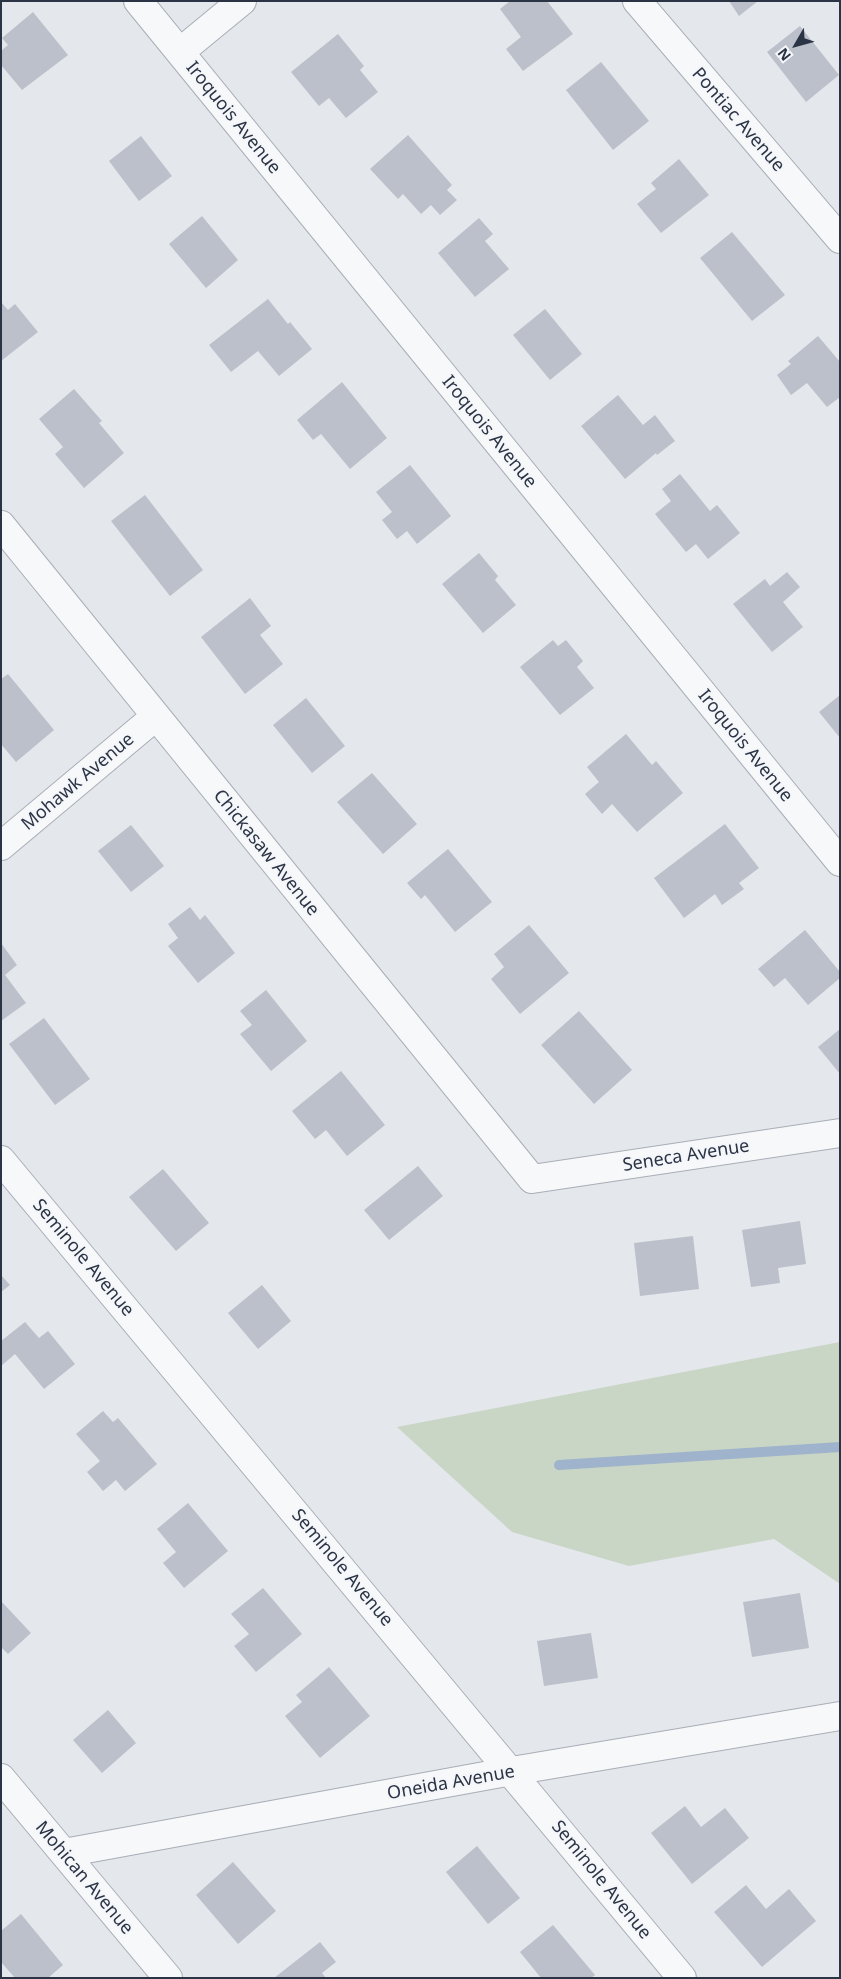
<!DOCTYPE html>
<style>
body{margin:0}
#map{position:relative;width:841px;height:1979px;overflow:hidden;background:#e4e7ec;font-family:"Noto Sans",sans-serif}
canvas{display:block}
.frame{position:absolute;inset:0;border:2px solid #2b3445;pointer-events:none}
.north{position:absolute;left:771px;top:20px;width:50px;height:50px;-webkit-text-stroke:4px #f4f6f9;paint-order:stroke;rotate:232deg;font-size:14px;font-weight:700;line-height:20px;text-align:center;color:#2b3445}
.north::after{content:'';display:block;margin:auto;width:18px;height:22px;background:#2b3445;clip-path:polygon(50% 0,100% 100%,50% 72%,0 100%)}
</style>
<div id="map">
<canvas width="841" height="1979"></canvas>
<div class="frame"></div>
<div class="north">N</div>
</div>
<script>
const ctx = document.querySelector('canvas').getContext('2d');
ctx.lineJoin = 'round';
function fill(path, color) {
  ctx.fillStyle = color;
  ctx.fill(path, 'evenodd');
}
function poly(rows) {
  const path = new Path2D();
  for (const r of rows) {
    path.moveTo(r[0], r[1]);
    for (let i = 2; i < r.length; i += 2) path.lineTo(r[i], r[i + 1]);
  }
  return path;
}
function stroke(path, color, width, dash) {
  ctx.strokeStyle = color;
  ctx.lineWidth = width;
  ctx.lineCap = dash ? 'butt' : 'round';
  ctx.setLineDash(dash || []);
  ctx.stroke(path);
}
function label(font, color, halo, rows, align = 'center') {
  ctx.font = font + ' "Noto Sans",sans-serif';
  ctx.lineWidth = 4;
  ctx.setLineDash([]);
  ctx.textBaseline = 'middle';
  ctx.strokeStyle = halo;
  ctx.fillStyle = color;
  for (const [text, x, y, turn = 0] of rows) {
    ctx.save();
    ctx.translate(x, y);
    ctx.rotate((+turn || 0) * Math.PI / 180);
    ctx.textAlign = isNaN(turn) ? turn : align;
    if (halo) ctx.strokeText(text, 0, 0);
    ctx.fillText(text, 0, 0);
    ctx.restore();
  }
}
const green = poly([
 [840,1342,840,1584,774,1539,629,1566,512,1532,397,1427]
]);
const stream = poly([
 [559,1465,840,1447]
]);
const building = poly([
 [510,1,547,1,573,34,523,71,506,49,521,37,500,9],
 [729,1,758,1,739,16],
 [33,12,68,55,22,90,1,65,1,51,8,45,2,38],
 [800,26,839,75,806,102,767,52],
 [338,34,364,66,360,70,378,92,346,118,329,98,319,106,291,72],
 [601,62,649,121,613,150,566,90],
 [408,135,452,185,447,190,457,200,440,215,431,205,421,214,403,194,398,199,370,169],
 [141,136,172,176,139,201,109,161],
 [679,159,709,195,661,233,637,204,656,189,651,183],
 [202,216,238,260,206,288,169,244],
 [479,218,493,234,485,241,509,269,475,297,438,253],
 [732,232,785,295,752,321,700,258],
 [268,299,288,324,290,322,312,349,279,376,258,351,231,372,209,345],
 [1,302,8,310,15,304,38,332,1,361],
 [545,309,582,354,550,380,513,335],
 [818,336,840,362,840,397,827,407,807,383,791,395,777,375,791,364,788,361],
 [342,382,387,438,350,469,321,434,313,440,297,420],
 [74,389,102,421,99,423,124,453,84,488,55,454,63,447,39,419],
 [618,395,643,425,655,415,675,441,657,455,656,453,625,479,581,426],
 [410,465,451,516,417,544,407,531,397,539,382,520,392,512,376,492],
 [680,474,710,511,717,505,740,533,708,559,696,544,686,552,655,514,671,501,662,489],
 [145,495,203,570,170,596,111,521],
 [479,553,498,576,495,580,516,605,483,633,442,584],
 [787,572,800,587,783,602,803,627,772,652,733,604,765,579,770,586],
 [250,598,271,626,260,635,283,664,245,694,201,637],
 [553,640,558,646,566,640,583,661,577,667,594,688,560,715,520,667],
 [8,674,54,730,16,762,1,744,1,679],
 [840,695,840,738,819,712],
 [306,698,345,746,312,773,273,725],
 [626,734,652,765,656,761,683,793,637,832,612,804,602,814,585,794,599,782,587,767],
 [372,773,417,824,383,854,337,802],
 [725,824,759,868,739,883,744,889,722,905,715,894,684,918,654,878],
 [131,825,164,866,131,892,98,851],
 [448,849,492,902,455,932,425,895,421,899,407,883],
 [190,907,200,920,205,915,235,953,198,983,168,946,178,938,168,924],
 [529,925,569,973,520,1014,491,979,504,967,494,954],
 [805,930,840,972,840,978,808,1005,785,978,774,987,758,969],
 [1,943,17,965,5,975,26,1003,1,1021],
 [266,990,307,1041,271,1071,240,1034,252,1025,240,1011],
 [579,1011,632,1070,594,1104,541,1045],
 [44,1018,90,1079,55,1105,9,1044],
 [840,1029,840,1074,818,1047],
 [341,1071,385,1125,347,1156,326,1130,315,1139,292,1111],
 [418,1166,443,1196,389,1240,364,1210],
 [163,1169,209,1223,176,1251,129,1197],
 [800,1221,806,1264,778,1268,780,1283,751,1287,742,1230],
 [693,1236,699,1289,640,1296,634,1243],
 [1,1275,10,1285,1,1292],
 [262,1285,291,1321,258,1349,228,1313],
 [25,1322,39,1338,48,1331,75,1364,44,1389,15,1354,1,1366,1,1341],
 [103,1411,113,1422,118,1418,157,1464,125,1491,116,1480,103,1491,87,1472,100,1461,76,1434],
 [188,1503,228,1551,184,1588,163,1563,176,1552,157,1529],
 [263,1588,302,1634,256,1672,234,1646,249,1634,231,1614],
 [800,1593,809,1648,752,1657,743,1602],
 [1,1601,31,1633,8,1654,1,1647],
 [591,1633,598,1678,544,1686,537,1641],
 [329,1667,370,1716,320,1758,285,1716,302,1702,296,1695],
 [108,1710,136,1743,102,1773,73,1740],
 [685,1806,701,1827,725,1808,749,1838,692,1884,651,1833],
 [477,1846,520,1898,488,1924,446,1872],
 [233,1862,276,1911,238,1944,196,1895],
 [746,1885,766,1909,789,1889,816,1921,762,1967,714,1912],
 [21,1914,63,1965,48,1978,15,1978,1,1962,1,1931],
 [553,1925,595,1975,591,1978,541,1978,520,1952],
 [320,1942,336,1962,322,1973,326,1978,274,1978]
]);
const street = poly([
 [138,1,840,862],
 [637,1,840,239],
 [180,52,242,1],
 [1,525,532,1179,840,1133],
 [1,846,155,717],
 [1,1160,682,1978],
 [1,1778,168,1978],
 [64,1853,512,1771,840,1716]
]);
const streetNames = [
 ["Iroquois Avenue",233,118,51],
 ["Pontiac Avenue",738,120,49],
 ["Iroquois Avenue",489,432,51],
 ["Iroquois Avenue",745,746,51],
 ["Mohawk Avenue",78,782,-40],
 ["Chickasaw Avenue",266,853,51],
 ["Seneca Avenue",686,1156,-9],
 ["Seminole Avenue",83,1258,50],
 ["Seminole Avenue",342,1568,50],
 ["Oneida Avenue",451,1783,-10],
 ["Mohican Avenue",84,1878,50],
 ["Seminole Avenue",601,1880,51]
];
fill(green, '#c9d6c5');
stroke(stream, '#9fb4cc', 10);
fill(building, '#bbc0ca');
stroke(street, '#a9aeb7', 30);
stroke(street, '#f7f8fa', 28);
label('18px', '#2b3445', '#f4f6f9', streetNames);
</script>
